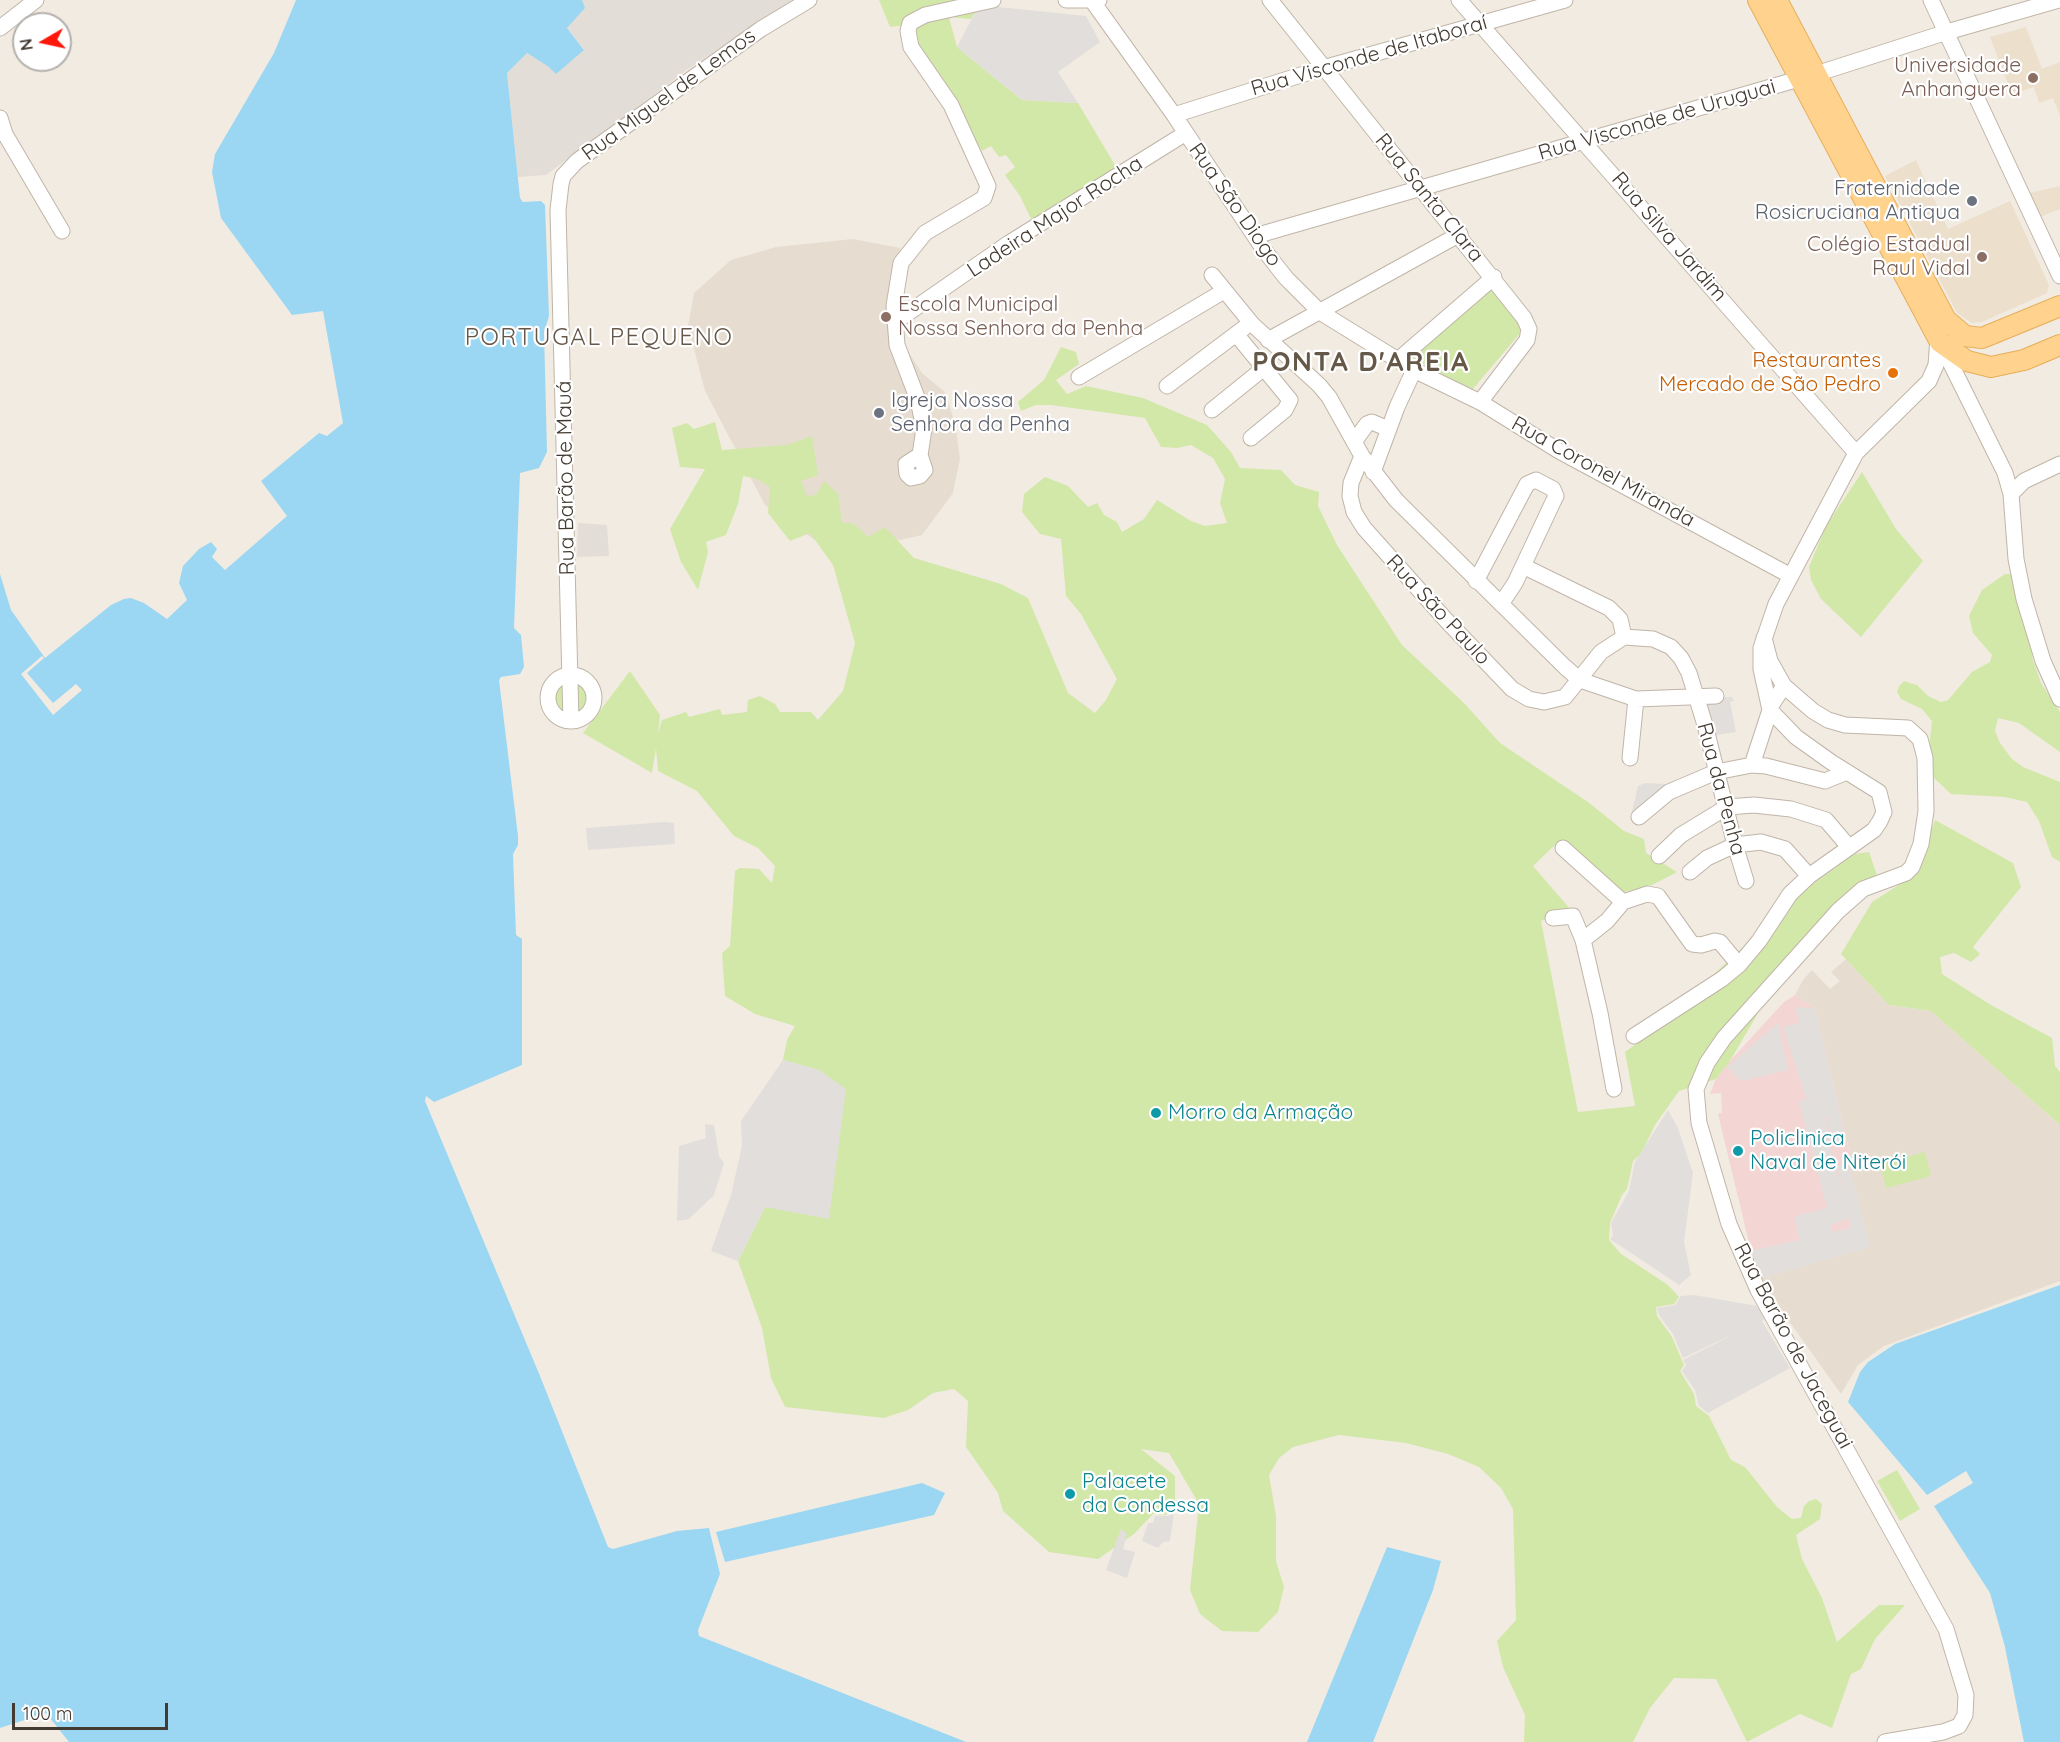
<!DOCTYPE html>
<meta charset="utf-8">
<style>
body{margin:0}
#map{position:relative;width:2060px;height:1742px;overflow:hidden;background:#f2ebe2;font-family:Quicksand,sans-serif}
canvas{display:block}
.north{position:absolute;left:12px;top:12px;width:60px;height:60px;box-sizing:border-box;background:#fff;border:2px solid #b4b1ad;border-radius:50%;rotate:261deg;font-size:16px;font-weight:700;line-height:24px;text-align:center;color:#433b32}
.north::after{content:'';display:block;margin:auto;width:21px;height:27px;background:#ff170b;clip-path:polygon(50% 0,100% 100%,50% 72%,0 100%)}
.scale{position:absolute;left:12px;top:1703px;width:156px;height:27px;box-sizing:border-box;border:3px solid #433b32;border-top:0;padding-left:8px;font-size:18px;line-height:21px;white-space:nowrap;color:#433b32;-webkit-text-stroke:4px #fff;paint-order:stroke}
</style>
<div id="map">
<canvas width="2060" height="1742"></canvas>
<div class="north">N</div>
<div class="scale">100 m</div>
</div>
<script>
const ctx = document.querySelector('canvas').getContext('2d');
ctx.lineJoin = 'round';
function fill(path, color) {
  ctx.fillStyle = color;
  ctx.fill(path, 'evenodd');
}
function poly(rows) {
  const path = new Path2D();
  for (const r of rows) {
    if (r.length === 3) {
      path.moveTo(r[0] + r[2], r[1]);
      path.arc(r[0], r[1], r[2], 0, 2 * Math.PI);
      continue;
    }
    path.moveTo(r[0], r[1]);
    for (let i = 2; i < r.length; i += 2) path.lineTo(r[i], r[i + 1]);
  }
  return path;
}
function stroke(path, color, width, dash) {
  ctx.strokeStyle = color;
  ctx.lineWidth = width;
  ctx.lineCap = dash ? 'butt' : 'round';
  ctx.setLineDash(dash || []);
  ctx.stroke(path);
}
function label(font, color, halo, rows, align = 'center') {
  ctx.font = font + ' Quicksand,sans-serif';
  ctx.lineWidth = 4.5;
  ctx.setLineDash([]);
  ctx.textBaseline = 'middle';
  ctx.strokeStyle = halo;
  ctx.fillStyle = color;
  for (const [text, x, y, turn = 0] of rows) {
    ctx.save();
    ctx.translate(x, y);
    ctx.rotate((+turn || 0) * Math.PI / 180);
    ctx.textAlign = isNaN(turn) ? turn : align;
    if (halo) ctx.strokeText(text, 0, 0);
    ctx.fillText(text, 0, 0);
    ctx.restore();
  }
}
const residential = poly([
 [853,239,900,248,906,262,898,336,922,373,945,392,955,423,960,459,953,493,922,535,854,551,819,543,765,505,705,391,688,326,694,293,731,260,776,247],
 [1846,959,1889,1005,1931,1011,2060,1125,2060,1281,1884,1346,1858,1365,1841,1394,1759,1279,1751,1251,1832,1232,1838,1166,1852,1162,1815,1008,1795,995,1803,980,1812,970,1830,989,1840,981,1831,972]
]);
const industrial = poly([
 [582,0,792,0,688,69,546,175,518,177,507,73,527,53,550,67,584,49,567,28],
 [578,523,607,525,609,556,577,557]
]);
const education = poly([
 [2026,27,2042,69,2060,62,2060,116,2053,98,2039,103,2034,87,2012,94,1990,37],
 [1916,160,1948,229,2010,201,2049,285,2047,293,1982,322,1972,323,1957,313,1885,176],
 [2060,186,2060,209,2040,217,2029,193]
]);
const medical = poly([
 [1795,995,1815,1008,1852,1162,1838,1166,1851,1228,1751,1251,1718,1114,1722,1113,1721,1093,1710,1094,1716,1079,1730,1061,1784,1002]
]);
const green = poly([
 [879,0,984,0,971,19,949,17,957,47,1022,100,1078,103,1121,175,1035,227,1020,196,1005,175,1015,167,1006,155,999,157,991,146,982,151,907,25,890,27],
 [1491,286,1527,325,1472,390,1411,358],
 [1061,347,1076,352,1079,364,1056,380,1067,394,1086,386,1143,398,1207,425,1231,452,1240,468,1281,470,1295,485,1319,492,1318,506,1337,545,1402,645,1464,703,1500,743,1588,802,1624,831,1644,839,1646,853,1677,872,1652,885,1620,893,1560,840,1533,866,1571,910,1541,921,1578,1112,1635,1106,1625,1052,1650,1034,1803,891,1855,854,1869,852,1877,875,1781,974,1730,1061,1716,1079,1679,1091,1655,1125,1641,1154,1633,1161,1627,1189,1622,1195,1610,1223,1609,1240,1621,1254,1668,1285,1679,1297,1674,1304,1656,1307,1657,1316,1672,1337,1684,1365,1680,1371,1694,1394,1696,1406,1709,1416,1731,1460,1745,1467,1777,1507,1792,1519,1801,1518,1804,1506,1809,1501,1816,1499,1822,1504,1820,1519,1796,1535,1802,1559,1822,1598,1837,1642,1879,1605,1905,1605,1875,1639,1861,1669,1851,1674,1832,1728,1800,1714,1747,1742,1716,1679,1674,1678,1650,1708,1633,1742,1524,1742,1525,1715,1503,1667,1497,1641,1516,1620,1513,1509,1501,1488,1479,1467,1448,1454,1406,1443,1339,1435,1293,1447,1279,1458,1269,1475,1276,1516,1276,1561,1284,1587,1278,1612,1258,1632,1222,1631,1200,1614,1190,1590,1199,1504,1169,1453,1141,1449,1175,1476,1175,1508,1165,1515,1153,1514,1134,1534,1098,1559,1049,1552,1003,1511,998,1493,966,1447,968,1401,954,1389,933,1393,908,1410,884,1418,785,1407,771,1378,762,1328,738,1261,765,1207,819,1070,783,1060,787,1040,795,1026,755,1014,725,996,722,953,730,946,735,871,740,868,759,869,772,883,775,866,758,848,734,836,697,791,658,771,656,748,652,773,583,733,630,671,660,715,658,733,662,720,686,712,689,717,720,709,722,715,747,712,748,700,760,696,775,704,780,712,811,712,818,720,843,691,855,643,833,565,810,533,790,541,768,513,770,487,757,479,743,476,738,504,726,535,706,542,708,552,698,590,681,562,670,529,705,469,680,467,672,428,687,423,694,429,715,422,722,450,787,445,812,436,818,475,801,481,807,496,816,495,824,481,838,494,842,523,853,523,868,537,885,527,914,558,1001,584,1028,598,1068,693,1095,713,1106,700,1117,679,1081,614,1066,596,1061,539,1040,534,1022,512,1024,494,1045,477,1068,486,1088,507,1097,503,1104,515,1117,522,1122,532,1144,519,1157,500,1191,521,1205,526,1227,523,1220,503,1225,479,1213,458,1191,445,1177,448,1161,447,1145,418,1051,405,1036,405,1021,411,1018,402,1044,380],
 [1862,472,1896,529,1923,561,1861,637,1821,599,1811,580,1809,567,1826,526],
 [2005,574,2012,574,2025,611,2033,660,2041,683,2060,712,2060,752,2019,723,1998,718,1995,731,2000,743,2012,759,2023,767,2060,782,2060,862,2052,857,2039,821,2027,802,2005,797,1951,794,1935,779,1927,767,1932,721,1922,709,1901,699,1897,692,1899,686,1904,681,1917,685,1928,696,1941,702,1948,700,1972,672,1990,662,1992,655,1973,633,1969,616,1982,590],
 [567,677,564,718,553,709,550,694,556,682],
 [577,678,588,686,591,701,589,708,578,718],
 [1935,820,2013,863,2021,887,1973,947,1980,954,1971,962,1954,953,1940,957,1942,974,1991,1005,2052,1038,2055,1066,2060,1072,2060,1125,1931,1011,1889,1005,1841,954,1872,902,1916,874],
 [1925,1152,1931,1176,1886,1188,1880,1164],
 [1897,1470,1920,1509,1900,1521,1877,1481]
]);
const parking = poly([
 [979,5,1086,16,1100,42,1058,72,1078,103,1022,100,957,47],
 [1732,697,1734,701,1730,702,1736,732,1709,736,1698,698],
 [1645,783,1665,784,1667,792,1639,820,1631,816,1638,786],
 [665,822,674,823,675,844,588,850,586,828],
 [1795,1007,1815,1008,1846,1140,1833,1144,1825,1111,1830,1145,1843,1193,1838,1166,1849,1163,1870,1247,1759,1279,1751,1251,1799,1240,1795,1216,1827,1208,1799,1101,1821,1094,1806,1098,1783,1027,1800,1023],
 [1849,1218,1851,1228,1832,1232,1830,1225],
 [1778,1023,1788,1070,1741,1081,1727,1067],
 [783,1060,819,1070,846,1089,829,1219,765,1207,738,1261,711,1251,731,1195,742,1146,741,1121],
 [1668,1110,1678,1128,1693,1173,1684,1242,1691,1275,1679,1285,1610,1239,1613,1235,1611,1223,1629,1191,1635,1162],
 [705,1124,714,1125,719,1156,724,1163,714,1195,689,1219,677,1221,679,1146,706,1138],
 [1694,1295,1757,1306,1765,1318,1762,1321,1790,1368,1708,1413,1699,1406,1695,1390,1682,1371,1686,1365,1683,1360,1738,1332,1683,1358,1673,1334,1659,1315,1657,1308,1675,1305,1681,1296],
 [1174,1513,1170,1541,1163,1542,1158,1548,1142,1541,1148,1523,1153,1523,1155,1516,1168,1516],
 [1121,1529,1127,1534,1123,1549,1135,1552,1127,1578,1106,1570]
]);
const water = poly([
 [296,0,582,0,585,8,567,28,584,50,556,74,549,67,527,53,507,73,520,198,523,202,541,201,545,205,549,316,544,332,547,452,539,468,520,473,514,628,521,635,524,667,520,674,501,677,499,680,518,836,518,845,513,854,516,935,522,939,522,1065,434,1102,426,1096,425,1101,540,1376,608,1547,613,1549,677,1531,709,1528,720,1574,698,1630,699,1636,966,1742,69,1742,46,1713,0,1728,0,574,11,610,45,658,111,605,124,599,131,598,144,603,167,619,187,600,179,583,183,566,199,549,211,542,217,549,212,557,225,570,287,516,261,481,319,433,327,436,343,423,323,311,292,315,221,218,212,172,215,154,274,53],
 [2060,1285,2060,1742,2024,1742,2005,1647,1990,1593,1934,1506,1973,1483,1966,1471,1927,1495,1848,1402,1860,1372,1868,1362,1895,1344],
 [922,1483,945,1493,934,1515,725,1562,716,1532],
 [1387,1547,1441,1561,1433,1590,1373,1742,1307,1742]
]);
const pier = poly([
 [42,656,44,658,27,673,53,703,76,684,82,690,53,715,21,674]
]);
const minor = poly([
 [1066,0,1099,0],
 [1270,0,1524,318,1529,329,1527,340,1480,402],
 [1459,0,1856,453],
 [1931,0,2060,276],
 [1093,2,1174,115,1264,250,1286,278,1320,312,1414,370,1480,402,1559,451,1791,576],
 [0,28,36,0],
 [1174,115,1323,68,1565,0],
 [0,118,5,134,62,231],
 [1255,236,1816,74,1947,32,2059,0],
 [1212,275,1252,324,1319,385,1329,397,1362,456,1396,500,1565,667,1580,680,1636,699,1716,696],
 [895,322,1009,243,1186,133],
 [1236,334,1290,400,1285,410,1251,438],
 [1268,340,1460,234],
 [1940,342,2005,473,2011,494,2016,559,2024,599,2043,661,2060,699],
 [1398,360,1494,277],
 [1079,377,1224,291],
 [1167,386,1244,328],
 [1212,410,1264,368],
 [1354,442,1367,424,1372,422,1388,429],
 [920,455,925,470,920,476,911,478,907,474,906,464,920,455,924,429,918,400,897,345,894,306,901,263,925,233,984,198,988,186,951,105,911,47,908,31,910,23,925,15,993,0],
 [1362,456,1351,483,1350,496,1354,512,1364,528,1446,620,1512,689,1529,699,1544,702,1565,697,1601,652,1624,637,1653,639,1671,647,1681,658,1689,673,1705,725,1735,845,1746,881],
 [1373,472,1397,407,1414,370],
 [2011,494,2024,481,2060,464],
 [1523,566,1609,608,1620,619,1624,637],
 [1476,581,1527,484,1536,480,1553,489,1556,496,1553,502,1515,583,1501,604],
 [1764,638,1770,661,1784,686,1813,711,1828,720,1845,725,1908,728,1920,739,1925,758,1926,811,1921,844,1912,867,1906,873,1863,889,1838,911,1724,1038,1707,1063,1696,1089,1699,1123,1729,1224,1758,1290,1946,1629,1966,1695,1965,1715,1959,1726,1943,1732,1885,1742],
 [571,698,23],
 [571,721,558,210,561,184,563,176,577,161,761,29,809,0],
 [1630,758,1636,699],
 [1752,765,1772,704,1784,686],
 [1639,817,1669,792,1716,772,1752,765,1766,766,1825,781,1847,772],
 [1563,848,1623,902,1647,894,1658,896,1692,944,1701,945,1715,941,1720,942,1739,965],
 [1659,856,1681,835,1727,807,1754,805,1791,809,1826,820,1849,847],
 [1690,872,1707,858,1735,845,1761,842,1785,849,1809,876],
 [1553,918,1573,916,1583,940],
 [1634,1036,1722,979,1739,965,1759,941,1790,894,1809,876,1874,830,1880,821,1884,812,1879,792,1831,762,1796,737,1770,710,1761,669,1761,648,1776,604,1856,453,1929,381,1936,365,1938,338],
 [1614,1089,1600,1013,1583,940,1607,921,1623,902]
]);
const major = poly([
 [1758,0,1940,342,1967,361,1991,367,2024,360,2060,345],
 [1777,0,1946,320,1965,336,1982,338,2060,306]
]);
const markers = [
 [2033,78,6,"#8d6e63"],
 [1972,201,6,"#6b7280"],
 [1982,257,6,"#8d6e63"],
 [886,317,6,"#8d6e63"],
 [1893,373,6,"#e8710a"],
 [879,413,6,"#6b7280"],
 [1156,1113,6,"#0f9aa8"],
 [1738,1151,6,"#0f9aa8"],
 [1070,1494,6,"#0f9aa8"]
];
const streetNames = [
 ["Rua Visconde de Itaboraí",1369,56,-16],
 ["Rua Miguel de Lemos",669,95,-36],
 ["Rua Visconde de Uruguai",1657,120,-16],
 ["Rua Santa Clara",1429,198,51],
 ["Rua São Diogo",1235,205,55],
 ["Ladeira Major Rocha",1055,217,-33],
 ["Rua Silva Jardim",1669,237,49],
 ["Rua Coronel Miranda",1603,472,29],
 ["Rua Barão de Mauá",566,478,-91],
 ["Rua São Paulo",1438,610,47],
 ["Rua da Penha",1721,789,75],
 ["Rua Barão de Jaceguai",1793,1346,62]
];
const educationNames = [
 ["Universidade",2021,66],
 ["Anhanguera",2021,90],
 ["Colégio Estadual",1970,245],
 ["Raul Vidal",1970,269],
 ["Escola Municipal",898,305,"left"],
 ["Nossa Senhora da Penha",898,329,"left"]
];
const worshipNames = [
 ["Fraternidade",1960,189],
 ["Rosicruciana Antiqua",1960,213],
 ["Igreja Nossa",891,401,"left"],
 ["Senhora da Penha",891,425,"left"]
];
const foodNames = [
 ["Restaurantes",1881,361],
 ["Mercado de São Pedro",1881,385]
];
const cultureNames = [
 ["Morro da Armação",1168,1113],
 ["Policlinica",1750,1139],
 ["Naval de Niterói",1750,1163],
 ["Palacete",1082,1482],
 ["da Condessa",1082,1506]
];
const quarterNames = [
 ["PORTUGAL PEQUENO",599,338]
];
const districtNames = [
 ["PONTA D'AREIA",1361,363]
];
fill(residential, '#e6ddd0');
fill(industrial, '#e3ddd7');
fill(education, '#ecdfcb');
fill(medical, '#f3d5d4');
fill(green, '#d2e8a8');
fill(parking, '#e2dedb');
fill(water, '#9bd7f2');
fill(pier, '#f2ebe2');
stroke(minor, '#c0b5a7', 17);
stroke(major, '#e7ae5b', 22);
stroke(minor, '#fff', 15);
stroke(major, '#ffd38d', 20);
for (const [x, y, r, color] of markers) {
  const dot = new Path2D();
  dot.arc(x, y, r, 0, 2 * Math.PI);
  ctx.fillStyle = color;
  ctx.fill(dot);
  stroke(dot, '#fff', 2);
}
label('21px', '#433b32', '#fff', streetNames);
label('21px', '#785e54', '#fff', educationNames, 'right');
label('21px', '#5b616d', '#fff', worshipNames, 'right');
label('21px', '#c56008', '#fff', foodNames, 'right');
label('21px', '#0d838f', '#fff', cultureNames, 'left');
ctx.letterSpacing = '1.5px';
label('24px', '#665849', '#fff', quarterNames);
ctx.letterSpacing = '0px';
ctx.letterSpacing = '1.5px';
label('bold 27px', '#665849', '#fff', districtNames);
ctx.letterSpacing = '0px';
</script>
